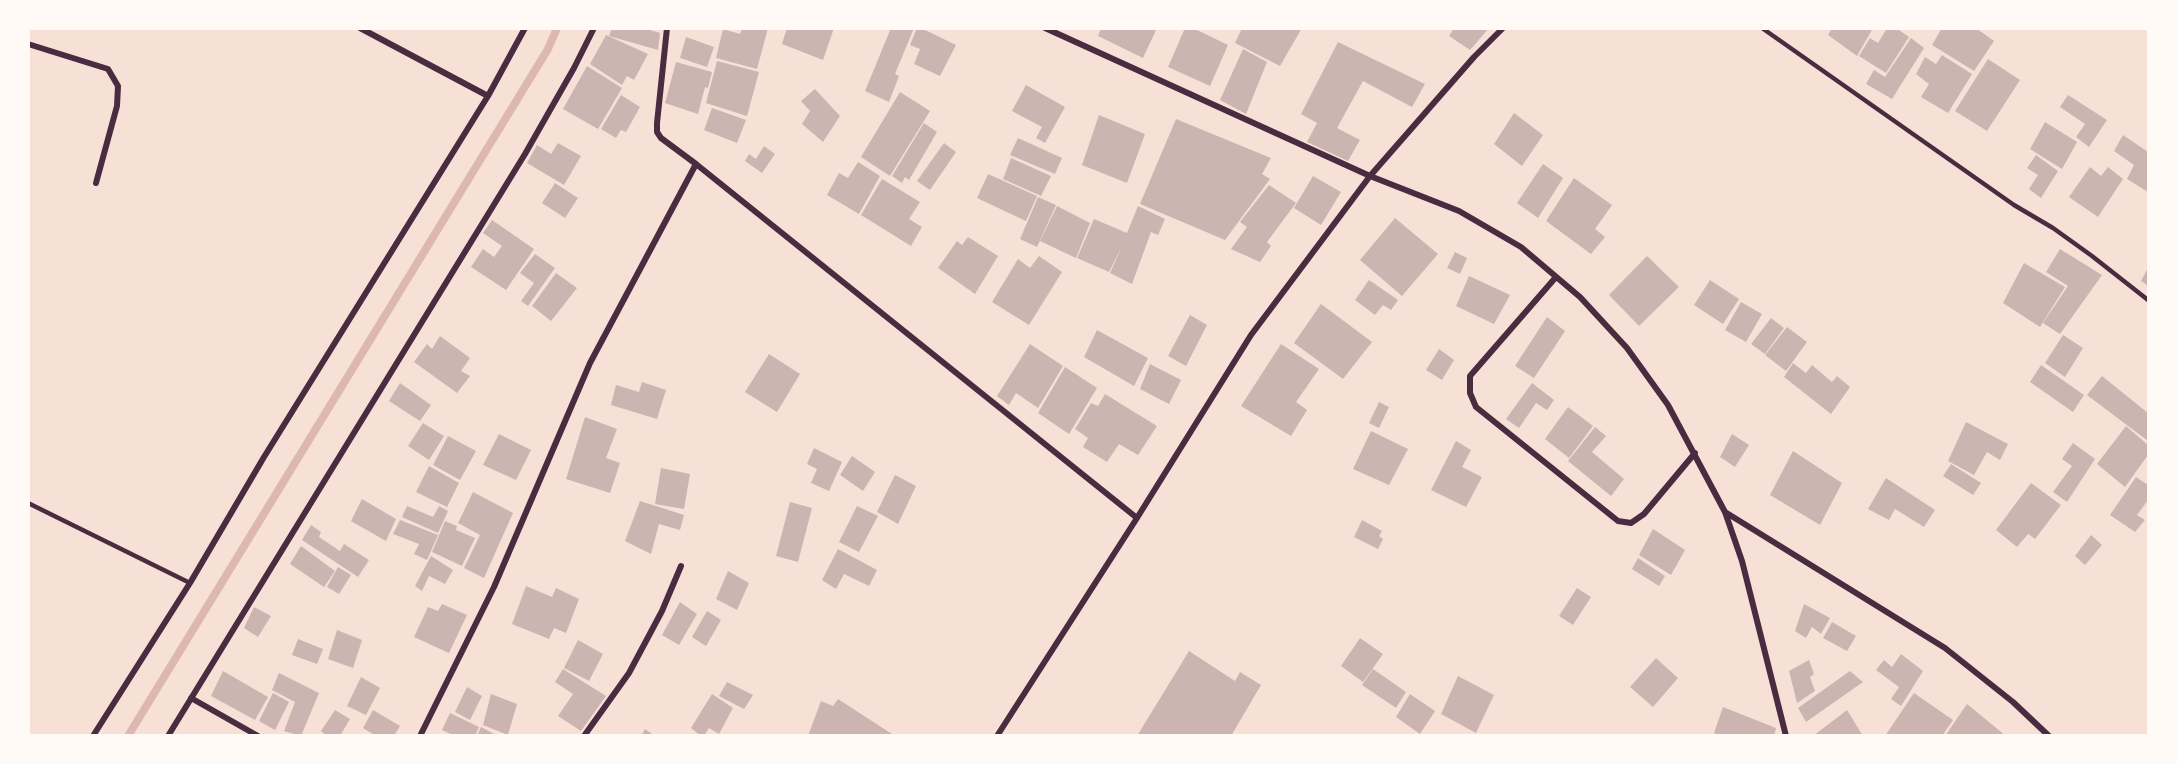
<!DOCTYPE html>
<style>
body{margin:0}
#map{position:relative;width:2177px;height:764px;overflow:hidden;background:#f7e1d7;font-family:"Alegreya Sans",sans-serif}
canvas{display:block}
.frame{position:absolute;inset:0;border:30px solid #fffaf5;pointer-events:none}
</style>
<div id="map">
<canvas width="2177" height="764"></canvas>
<div class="frame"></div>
</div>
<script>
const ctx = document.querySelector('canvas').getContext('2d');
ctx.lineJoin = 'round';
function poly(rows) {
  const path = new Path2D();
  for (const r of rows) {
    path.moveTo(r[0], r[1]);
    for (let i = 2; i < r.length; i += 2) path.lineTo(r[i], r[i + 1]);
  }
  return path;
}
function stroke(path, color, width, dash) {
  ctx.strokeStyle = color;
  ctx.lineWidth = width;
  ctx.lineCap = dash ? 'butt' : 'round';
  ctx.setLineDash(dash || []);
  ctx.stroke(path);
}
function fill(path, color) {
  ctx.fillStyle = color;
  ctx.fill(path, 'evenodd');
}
const stream = poly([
 [128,736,548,49,557,28]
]);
const building = poly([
 [612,28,643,28,660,33,658,50,609,36],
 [742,28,768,28,757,69,716,58,723,29,740,34],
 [787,28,834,28,823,60,782,44],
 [891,28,914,28,895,74,899,76,889,102,865,91],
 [917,28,921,28,956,45,940,76,914,64,920,49,910,45],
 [1101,28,1157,28,1143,58,1098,36],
 [1185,28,1193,28,1228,45,1210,86,1168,67],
 [1242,28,1302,28,1280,66,1235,43],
 [1454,28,1489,28,1470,50,1449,36],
 [1832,28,1873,28,1857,56,1828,35],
 [1887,28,1896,28,1909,37,1886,73,1859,56,1870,38,1878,43],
 [1942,28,1976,28,1994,41,1974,71,1932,45],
 [606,35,648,54,634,80,627,76,622,85,590,64],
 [686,37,714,47,707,67,680,58],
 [1911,38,1924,48,1892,99,1866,84,1874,70,1885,77],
 [1338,42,1425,84,1412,107,1363,81,1337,128,1360,140,1348,161,1307,142,1317,123,1301,114],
 [1243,49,1267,62,1246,114,1220,100],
 [1942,55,1972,74,1948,113,1921,97,1929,84,1916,74,1925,57,1936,64],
 [1988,59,2020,80,1987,131,1955,111],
 [717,61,759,72,747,116,706,103],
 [676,62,712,72,708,88,705,87,698,114,665,103],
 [587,66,622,88,598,129,563,109],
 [1026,85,1065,107,1045,143,1036,138,1042,127,1012,111],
 [815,89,840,116,823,142,802,124,810,111,801,101],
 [900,92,930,111,890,176,861,157],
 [621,95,640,107,626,132,621,130,616,138,601,129],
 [2068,95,2107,120,2089,147,2076,137,2085,124,2060,107],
 [712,108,746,120,737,143,704,130],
 [1514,113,1543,135,1522,166,1494,144],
 [1099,115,1145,134,1127,183,1082,165],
 [1176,119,1271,158,1262,174,1270,179,1225,240,1140,204],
 [2045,122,2077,142,2062,169,2030,149],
 [924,123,937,132,909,180,905,177,902,183,892,176],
 [2123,135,2148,152,2148,192,2127,179,2134,165,2114,151],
 [1018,138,1062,158,1055,174,1010,155],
 [558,143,581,156,564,185,527,163,537,145,551,154],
 [944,143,956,152,930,190,917,181],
 [764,146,775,154,762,173,745,161,749,154,756,159],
 [2036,155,2058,171,2041,198,2029,189,2038,175,2027,168],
 [1011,158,1051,176,1041,196,1003,179],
 [858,162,880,176,859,214,827,195,839,173,848,178],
 [1543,164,1563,178,1538,218,1517,203],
 [2090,167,2101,176,2108,167,2123,179,2098,217,2069,197],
 [988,174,1037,196,1026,221,977,198],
 [1313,176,1341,192,1321,225,1294,208],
 [1574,178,1612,205,1595,229,1605,237,1591,254,1546,221],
 [882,179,920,202,909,219,922,227,911,246,861,215],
 [555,183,578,198,565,218,542,203],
 [1269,185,1296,203,1267,242,1271,246,1260,262,1231,249,1247,227,1240,222],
 [1038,197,1056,205,1037,247,1020,239],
 [1057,206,1090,223,1076,258,1040,241],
 [1138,206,1165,219,1158,235,1151,232,1132,284,1110,273,1122,246,1109,272,1077,258,1094,219,1127,233],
 [1395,218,1438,254,1402,296,1360,260],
 [492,220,534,249,506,290,471,267,483,249,494,257,502,246,483,233],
 [968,237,998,256,975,294,938,268,957,241,962,245],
 [2060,249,2102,275,2060,334,2043,323,2068,286,2046,272],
 [1455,252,1467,258,1460,274,1447,268],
 [535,254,555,268,528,306,521,301,534,283,520,273],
 [1039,256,1062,272,1029,325,992,302,1018,259,1030,268],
 [1647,256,1679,287,1639,326,1609,295],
 [2024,263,2065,287,2040,327,2003,303],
 [2148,268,2148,286,2141,281],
 [556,273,577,288,551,321,532,306],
 [1469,276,1510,295,1494,324,1456,306],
 [1369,280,1398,300,1391,310,1383,305,1375,315,1355,300],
 [1710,280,1739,299,1723,324,1694,305],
 [1741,302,1762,314,1746,342,1725,330],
 [1321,304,1372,342,1343,379,1294,343],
 [1190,315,1207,325,1186,366,1168,356],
 [1547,317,1565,331,1534,378,1515,366],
 [1771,318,1784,328,1765,354,1751,344],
 [1787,327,1807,342,1786,371,1765,355],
 [1097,330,1148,358,1134,386,1084,357],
 [2063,335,2083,348,2065,377,2045,363],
 [440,336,470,358,461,371,470,376,457,393,414,362,427,344,432,349],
 [1030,344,1063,366,1038,408,1016,393,1009,405,997,396],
 [1281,344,1319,369,1296,402,1307,410,1291,436,1241,406],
 [1439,349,1454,360,1442,380,1426,370],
 [769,354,800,374,777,412,745,392],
 [1793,363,1806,373,1812,365,1832,382,1837,376,1850,387,1831,414,1784,377],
 [1150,364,1181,380,1169,404,1140,389],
 [2041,365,2084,395,2073,412,2030,382],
 [1065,367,1097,388,1069,434,1038,413],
 [2102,376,2148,413,2148,441,2087,395],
 [642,382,666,390,657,419,611,405,616,385,639,392],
 [400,383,431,405,420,421,389,401],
 [1532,383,1554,400,1547,410,1536,403,1519,428,1506,419],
 [1105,394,1157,426,1138,455,1119,444,1107,462,1083,447,1088,438,1075,429,1091,403,1098,406],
 [1379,402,1389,407,1379,428,1369,423],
 [1568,407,1593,426,1569,458,1545,439],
 [585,417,617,429,606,458,620,463,610,493,566,479],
 [1966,422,2008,444,2000,460,1987,452,1974,475,1948,461],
 [423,423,444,436,429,460,408,446],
 [2126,426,2148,445,2148,455,2125,487,2097,464],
 [1595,427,1606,436,1592,452,1624,479,1611,496,1568,461],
 [1371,431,1408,449,1389,485,1353,469],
 [499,434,531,450,516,480,483,465],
 [1732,434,1749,445,1735,467,1720,457],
 [448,436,476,451,460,480,433,465],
 [1456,441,1471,450,1462,467,1482,477,1466,507,1431,490],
 [2073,443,2095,459,2067,502,2053,492,2072,466,2062,459],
 [814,448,842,462,829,491,811,483,817,469,807,464],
 [1793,451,1842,483,1820,525,1770,495],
 [852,456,875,472,863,491,840,475],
 [1951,464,1981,483,1973,495,1943,476],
 [429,466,459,483,447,507,416,492],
 [661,468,690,474,684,509,655,504],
 [895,475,916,486,898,524,877,512],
 [2136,477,2148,485,2148,500,2137,515,2145,520,2135,532,2110,515],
 [1886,478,1935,510,1924,527,1895,509,1889,520,1868,509],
 [2031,483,2061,505,2035,539,2028,534,2017,547,1996,530],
 [473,492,513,513,484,578,464,568,480,535,458,523],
 [362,499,396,519,386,541,351,521],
 [640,501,684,515,680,530,659,524,651,554,625,541],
 [790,502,812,508,798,562,776,556],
 [407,506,433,517,439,506,448,511,438,533,402,517],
 [857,506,878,516,859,552,839,542],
 [400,520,438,535,427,560,414,554,419,544,393,534],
 [1362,520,1382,531,1379,536,1383,539,1378,549,1354,537],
 [445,521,457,526,456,530,475,538,462,566,432,552],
 [311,525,321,532,319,537,340,551,344,544,369,560,358,577,302,540],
 [1653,529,1685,550,1671,575,1639,555],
 [2091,535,2102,545,2085,565,2075,556],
 [301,546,335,571,324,587,290,564],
 [838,549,877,570,869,586,844,574,836,589,822,580],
 [431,556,453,570,445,584,429,576,422,591,415,586],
 [1638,558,1665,576,1659,586,1632,569],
 [338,567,351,575,339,594,327,587],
 [728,571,749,583,737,610,716,599],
 [526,586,552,597,556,588,579,599,566,633,554,628,549,639,512,624],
 [1577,588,1591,597,1573,625,1559,616],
 [680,602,697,614,679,645,662,635],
 [442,604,467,615,449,653,414,637,428,607,438,611],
 [1804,604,1830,618,1821,634,1812,627,1806,638,1795,631],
 [254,607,271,616,258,637,244,628],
 [707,611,721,620,706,646,692,637],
 [1832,622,1856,636,1847,651,1823,638],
 [337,630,362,640,353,668,328,659],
 [1360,638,1383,654,1363,682,1341,666],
 [298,639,323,649,317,664,292,655],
 [578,640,603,654,589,681,564,668],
 [1189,651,1235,681,1240,672,1261,685,1231,736,1137,736],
 [1901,654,1923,671,1901,706,1891,699,1899,687,1876,670,1884,660,1892,667],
 [1656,658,1678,678,1653,707,1630,687],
 [1809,660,1814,674,1810,677,1815,691,1797,703,1789,671],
 [563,669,606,696,581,731,558,716,573,694,555,682],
 [1373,669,1406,692,1396,708,1362,685],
 [223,671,268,697,255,720,211,696],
 [1850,671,1863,682,1806,722,1798,708],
 [279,673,319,693,301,736,284,731,295,702,272,690],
 [1458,676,1494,695,1476,733,1441,714],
 [361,677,380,688,366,715,347,706],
 [727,682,753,695,744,709,719,696],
 [467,687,482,696,470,720,455,712],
 [273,693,289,702,275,730,259,721],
 [1914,693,1953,720,1942,736,1885,736],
 [491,694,517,704,508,735,483,725],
 [712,694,733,708,719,734,709,728,704,736,701,736,691,728],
 [1410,694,1435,711,1420,734,1396,717],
 [838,699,895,736,808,736,821,701,833,706],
 [1967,704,2006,736,1945,736],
 [1723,707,1776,728,1774,736,1720,736,1714,733],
 [335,710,350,719,340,736,327,736,321,731],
 [373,710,400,726,394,736,376,736,363,728],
 [1847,710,1863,736,1813,736],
 [450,713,479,727,475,736,455,736,442,730],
 [481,727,498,736,477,736],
 [645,729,655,736,641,736]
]);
const service = poly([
 [1762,28,2014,205,2053,228,2092,256,2148,300],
 [28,503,190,583]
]);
const minor = poly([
 [360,28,488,96],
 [667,28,657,123,657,132,661,138,696,164,1137,518],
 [1045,28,1370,176,1459,211,1521,247,1580,297,1627,348,1668,405,1725,512,1742,561,1786,736],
 [28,44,108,69,118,86,117,106,96,183],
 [1556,277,1470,376,1470,393,1476,407,1618,521,1631,523,1644,514,1695,453],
 [1725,512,1945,648,2013,702,2049,736],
 [191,698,258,736],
 [93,736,190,583,264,457,488,96,525,28],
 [168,736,525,154,574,68,594,28],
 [420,736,494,587,590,363,696,164],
 [584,736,629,673,662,611,681,566],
 [997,736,1137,518,1251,335,1370,176,1474,57,1503,28]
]);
stroke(stream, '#dcb8b0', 8);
fill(building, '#ccb4b1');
stroke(service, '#4a2c40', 4.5);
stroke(minor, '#4a2c40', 6);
</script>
